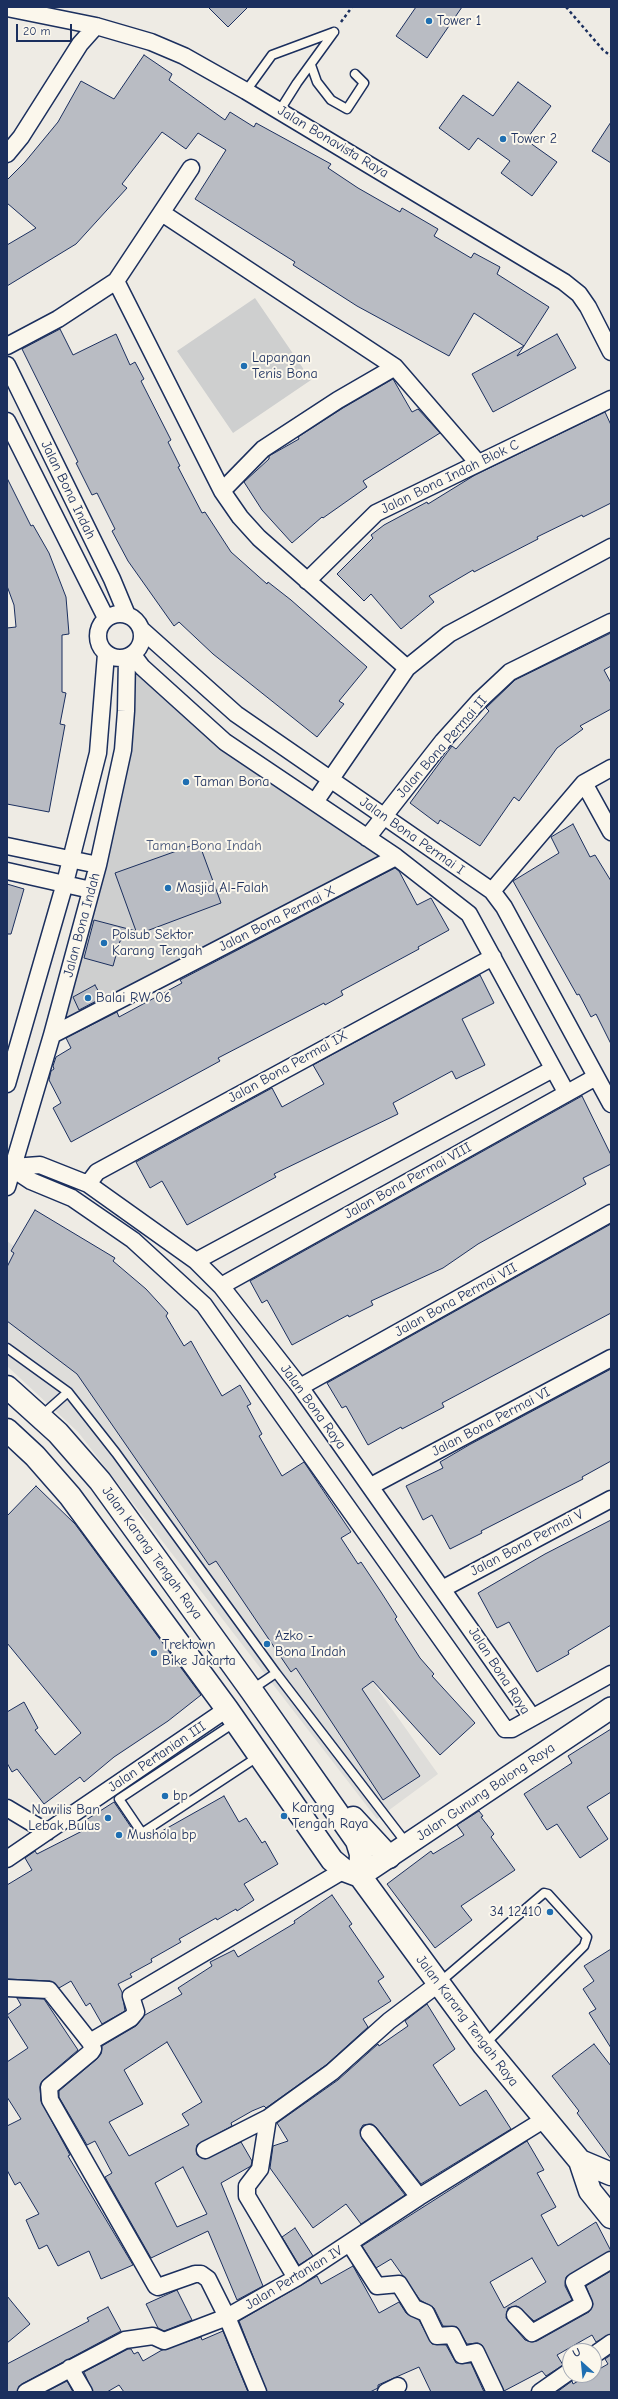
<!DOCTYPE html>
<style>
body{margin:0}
#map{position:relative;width:618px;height:2399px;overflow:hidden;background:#eeebe4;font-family:"Comic Neue",sans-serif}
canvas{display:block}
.frame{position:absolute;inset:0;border:8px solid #1b2f5e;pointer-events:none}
.north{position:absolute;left:562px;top:2343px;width:40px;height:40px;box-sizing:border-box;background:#fbf7ec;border:1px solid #a1a7b3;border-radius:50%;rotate:333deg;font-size:11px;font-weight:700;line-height:16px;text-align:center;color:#1b2f5e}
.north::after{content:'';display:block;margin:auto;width:14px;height:18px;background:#1f6fb2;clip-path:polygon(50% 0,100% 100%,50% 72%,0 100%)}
.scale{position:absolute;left:16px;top:24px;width:56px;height:18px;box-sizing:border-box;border:2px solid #1b2f5e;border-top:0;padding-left:5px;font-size:12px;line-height:14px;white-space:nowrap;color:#1b2f5e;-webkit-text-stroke:3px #fbf7ec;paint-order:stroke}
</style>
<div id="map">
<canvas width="618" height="2399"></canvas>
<div class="frame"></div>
<div class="north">U</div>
<div class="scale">20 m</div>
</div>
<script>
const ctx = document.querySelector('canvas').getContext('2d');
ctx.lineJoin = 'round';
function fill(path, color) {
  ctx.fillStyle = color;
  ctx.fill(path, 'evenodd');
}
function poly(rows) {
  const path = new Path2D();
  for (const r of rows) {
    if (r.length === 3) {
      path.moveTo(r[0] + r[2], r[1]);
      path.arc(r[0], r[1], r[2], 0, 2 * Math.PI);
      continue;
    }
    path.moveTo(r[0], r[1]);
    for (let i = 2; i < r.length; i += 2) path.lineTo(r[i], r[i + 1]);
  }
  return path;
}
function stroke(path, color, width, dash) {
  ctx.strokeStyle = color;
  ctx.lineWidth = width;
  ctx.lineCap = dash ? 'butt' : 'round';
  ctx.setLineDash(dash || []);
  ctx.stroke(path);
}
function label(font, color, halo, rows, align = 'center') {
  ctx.font = font + ' "Comic Neue",sans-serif';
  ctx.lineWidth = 4;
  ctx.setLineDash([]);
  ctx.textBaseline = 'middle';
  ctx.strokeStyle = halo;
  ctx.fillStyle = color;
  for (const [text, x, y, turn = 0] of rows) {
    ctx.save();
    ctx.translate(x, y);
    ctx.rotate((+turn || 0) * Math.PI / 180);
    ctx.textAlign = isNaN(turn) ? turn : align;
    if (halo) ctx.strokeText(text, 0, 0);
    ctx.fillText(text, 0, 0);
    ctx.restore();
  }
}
const built = poly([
 [7,1241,103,1313,145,1361,438,1774,377,1819,78,1432,7,1366]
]);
const green = poly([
 [255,298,311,380,233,433,177,351],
 [132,666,382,856,63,1022]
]);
const building = poly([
 [208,7,248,7,228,27,208,7],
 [416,7,462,7,427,58,396,36,416,7],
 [144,55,172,74,169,80,225,120,230,112,254,127,256,123,331,164,328,168,358,188,400,212,402,208,438,229,434,236,471,258,474,253,500,267,497,274,549,307,524,346,474,313,449,356,357,306,293,265,295,262,195,199,226,150,198,133,186,149,162,132,122,184,127,188,76,244,7,286,7,245,36,228,7,203,7,180,25,162,58,122,81,81,114,99,144,55],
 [518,82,551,106,526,140,557,162,532,196,501,173,510,161,478,138,469,150,439,128,463,95,493,116,518,82],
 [611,122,611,163,592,151,611,122],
 [60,329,73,355,116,334,130,365,135,362,144,379,141,381,171,440,168,442,180,466,178,467,202,513,205,512,231,552,267,584,268,582,291,600,367,667,339,701,344,704,317,737,213,654,179,622,174,626,128,561,112,531,115,529,97,493,92,495,76,463,78,462,22,349,60,329],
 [557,334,576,368,493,412,472,374,524,346,517,356,557,334],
 [393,379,412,412,418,409,440,433,363,481,367,487,323,518,322,517,292,543,262,510,244,482,269,459,269,456,299,439,298,437,343,408,393,379],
 [605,412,611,425,611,503,583,517,582,515,537,537,538,539,474,572,473,570,429,596,434,602,401,629,371,594,364,601,337,574,373,538,371,535,384,525,427,502,428,504,475,475,605,412],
 [7,478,31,526,33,525,49,553,66,597,69,634,62,635,62,692,66,693,60,724,65,725,49,812,7,804,7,628,16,627,14,605,7,586,7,478],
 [611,633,611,666,604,670,611,683,611,709,580,726,583,729,557,748,519,801,514,797,480,846,440,820,438,824,410,803,452,746,456,749,489,711,486,708,515,680,611,633],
 [573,824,590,857,595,855,611,881,611,1044,596,1014,591,1017,579,994,577,995,513,881,559,853,551,837,573,824],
 [199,843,221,903,120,941,113,966,84,958,94,920,136,931,115,873,199,843],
 [395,868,399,871,417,905,431,898,449,930,418,947,419,949,341,991,343,995,325,1005,324,1003,218,1058,220,1061,71,1142,53,1108,61,1103,49,1080,51,1071,54,1069,53,1066,56,1057,71,1048,66,1038,117,1012,119,1017,182,983,180,980,395,868],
 [7,884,24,889,11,934,7,934,7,884],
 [480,975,494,1003,462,1019,485,1065,456,1079,452,1071,393,1103,398,1114,274,1174,276,1177,187,1225,162,1181,150,1188,136,1162,272,1088,282,1107,324,1084,313,1065,480,975],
 [95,985,102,998,79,1010,73,997,95,985],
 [582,1096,611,1155,611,1164,583,1178,586,1184,478,1244,443,1268,371,1301,373,1305,349,1317,348,1315,292,1345,267,1300,262,1303,250,1281,582,1096],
 [35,1210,115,1258,113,1261,146,1289,168,1313,166,1316,184,1346,191,1341,222,1396,240,1385,251,1404,247,1406,262,1434,259,1436,282,1476,304,1462,351,1532,341,1538,358,1564,361,1562,381,1592,397,1617,395,1619,420,1658,434,1674,432,1676,475,1723,440,1755,373,1681,362,1689,420,1776,383,1800,296,1668,291,1672,216,1561,209,1565,77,1374,7,1321,7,1267,14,1253,11,1251,35,1210],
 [611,1224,611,1313,442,1403,444,1407,402,1429,401,1427,368,1445,346,1406,342,1408,327,1383,611,1224],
 [611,1369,611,1461,582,1477,583,1479,481,1531,482,1533,450,1549,432,1515,423,1520,406,1486,443,1468,440,1462,469,1445,611,1369],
 [36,1486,75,1524,201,1695,168,1721,114,1757,84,1782,80,1777,44,1804,17,1769,12,1772,7,1763,7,1712,24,1702,38,1728,35,1730,55,1755,81,1733,7,1643,7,1516,36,1486],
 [611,1520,611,1625,568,1651,569,1654,537,1672,509,1622,497,1628,478,1593,545,1554,611,1520],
 [611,1729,611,1792,587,1807,608,1839,580,1858,557,1824,547,1830,524,1794,572,1763,568,1756,611,1729],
 [224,1796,239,1822,246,1818,262,1843,265,1841,278,1864,244,1884,254,1900,237,1911,236,1909,217,1920,216,1918,179,1939,181,1942,151,1959,152,1962,130,1974,132,1977,118,1984,122,1992,125,2011,102,2024,90,2003,86,2006,71,1981,59,1988,50,1981,7,1979,7,1885,32,1870,25,1858,35,1851,37,1854,90,1827,86,1820,114,1802,137,1836,146,1840,224,1796],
 [479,1811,483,1816,481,1817,494,1834,491,1837,515,1870,461,1906,472,1920,435,1948,387,1884,431,1851,433,1854,464,1835,457,1825,479,1811],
 [332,1895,352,1924,349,1926,384,1977,378,1981,391,2001,363,2019,368,2027,326,2065,266,2108,264,2106,252,2111,231,2123,232,2126,197,2145,197,2155,205,2159,241,2142,252,2161,251,2166,221,2183,263,2286,237,2300,208,2231,151,2258,105,2177,112,2173,95,2141,87,2145,59,2097,59,2091,97,2059,101,2054,102,2046,136,2026,145,2015,182,1994,178,1988,212,1966,210,1962,234,1950,238,1957,295,1923,294,1921,332,1895],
 [167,2042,202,2102,182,2114,189,2125,129,2156,109,2122,143,2104,124,2070,167,2042],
 [183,2167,207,2214,177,2227,155,2183,183,2167],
 [611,1949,611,2048,589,2013,596,2009,583,1989,594,1981,584,1966,611,1949],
 [17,1998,44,1999,78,2050,43,2080,40,2087,41,2101,70,2155,68,2156,133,2265,101,2279,89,2251,58,2266,47,2245,39,2249,26,2220,39,2214,20,2182,15,2185,7,2170,7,2126,21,2119,7,2097,7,2062,28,2048,7,2015,21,2005,17,1998],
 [427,2004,455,2049,433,2065,460,2106,486,2090,511,2129,421,2184,376,2127,372,2124,363,2125,360,2130,362,2139,405,2195,361,2224,346,2204,313,2228,270,2168,273,2146,288,2141,277,2123,338,2080,378,2044,379,2046,408,2026,405,2021,427,2004],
 [594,2044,611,2066,611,2159,577,2113,579,2111,552,2076,594,2044],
 [527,2141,544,2170,537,2173,556,2207,541,2215,558,2246,596,2222,611,2251,566,2277,565,2286,572,2300,534,2321,517,2306,508,2308,506,2318,525,2340,532,2342,537,2341,589,2312,593,2304,586,2286,611,2271,611,2334,596,2342,592,2335,557,2355,563,2365,546,2376,542,2371,504,2391,482,2345,478,2343,467,2344,457,2327,443,2326,434,2308,420,2300,391,2259,376,2268,362,2246,527,2141],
 [532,2258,546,2282,504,2308,490,2282,532,2258],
 [295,2228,313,2256,299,2265,282,2237,295,2228],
 [353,2266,379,2313,399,2302,406,2313,419,2320,432,2344,446,2345,456,2363,471,2363,484,2392,431,2392,419,2367,378,2385,378,2388,370,2392,267,2392,239,2321,317,2276,321,2284,353,2266],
 [177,2290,192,2320,164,2331,158,2328,146,2304,177,2290],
 [7,2296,30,2324,7,2343,7,2296],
 [108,2307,121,2331,22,2384,17,2392,7,2392,7,2364,89,2321,87,2318,108,2307],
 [223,2331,248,2392,124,2392,119,2385,107,2392,93,2392,84,2372,128,2349,131,2349,134,2354,138,2352,143,2361,162,2350,201,2337,202,2340,223,2331],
 [611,2355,611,2392,557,2392,572,2381,573,2384,589,2375,594,2375,594,2372,608,2364,605,2359,611,2355],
 [67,2381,73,2392,46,2392,67,2381]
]);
const path = poly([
 [566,7,603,50,611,56],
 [341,22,352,7]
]);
const service = poly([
 [311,65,317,82,331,100,347,109,364,83,355,74],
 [246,91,272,55,334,32],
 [280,110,297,83,334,32],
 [7,1348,68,1392],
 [41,1416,68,1392,116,1453,276,1673,251,1690],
 [276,1673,407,1844],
 [234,1723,119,1799,142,1833,259,1756],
 [440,1982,544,1893,548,1894,587,1937,584,1946,485,2044]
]);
const minor = poly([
 [7,8,96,26,151,42,184,56,246,91,564,282,579,294,588,307,611,352],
 [7,154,21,137,80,44,96,26],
 [162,213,395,367,478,463],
 [116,281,222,491,240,517,259,538,407,668],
 [7,346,58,319,116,281,191,168],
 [7,365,112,579,127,615],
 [7,421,106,618],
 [222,491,263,449,338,400,395,367],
 [307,581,376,513,611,399],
 [120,636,22],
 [142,630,236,714,492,891,504,907,611,1104],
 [133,655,142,667,225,742,396,857,469,914,566,1092],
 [584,783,611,832],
 [315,802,407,668,449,634,611,547],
 [367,838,443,741,479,701,510,672,611,622],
 [7,846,98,865],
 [7,871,91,890],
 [492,891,584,783,611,768],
 [52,1035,396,857],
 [7,1084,65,883,98,753,106,654],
 [7,1165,31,1181,72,1198,133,1240,204,1305,505,1729,512,1729,611,1674],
 [13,1167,40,1165,88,1184,196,1261,221,1286,300,1387,532,1717],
 [88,1184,97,1172,493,957],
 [7,1187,52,1035,98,865,123,750,126,711,127,658],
 [196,1261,553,1069],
 [221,1286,596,1077],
 [300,1387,611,1213],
 [371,1486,611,1358],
 [444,1588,611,1499],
 [7,1808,47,1832],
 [7,1859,227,1709],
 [7,1988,49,1990,90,2042,93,2049,91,2052,49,2087,50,2100,156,2286,158,2287,195,2274,201,2274,208,2279,227,2317,258,2392],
 [90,2042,131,2018,136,2012,131,1996,344,1870],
 [268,2118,260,2169,247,2186,247,2196,296,2278],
 [369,2133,419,2197],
 [205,2150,268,2118,332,2072,389,2021,438,1984],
 [350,2244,377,2286,399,2284,414,2308,426,2313,437,2336,452,2335,462,2355,476,2352,495,2392],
 [515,2315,532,2333,584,2304,574,2282,611,2260],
 [594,2355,611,2343],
 [70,2368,84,2392],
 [26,2392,125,2340,153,2336,164,2341,227,2317,296,2278,419,2197,545,2119],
 [386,2392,398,2386],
 [540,2392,570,2371]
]);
const tertiary = poly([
 [360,1876,611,1708]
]);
const secondary = poly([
 [7,1387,58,1433,100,1481,251,1690,357,1841,361,1854,360,1876],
 [7,1430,35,1456,70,1496,227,1709,332,1860,344,1870,360,1876,484,2045,580,2161,590,2191,611,2217],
 [353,1818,389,1857],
 [580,2161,611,2174]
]);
const markers = [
 [429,21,4,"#1f6fb2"],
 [503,139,4,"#1f6fb2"],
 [244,366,4,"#1f6fb2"],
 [186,782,4,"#1f6fb2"],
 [168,888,4,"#1f6fb2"],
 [104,943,4,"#1f6fb2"],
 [88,998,4,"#1f6fb2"],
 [267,1644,4,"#1f6fb2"],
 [154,1653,4,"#1f6fb2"],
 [165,1796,4,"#1f6fb2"],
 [284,1816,4,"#1f6fb2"],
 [108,1818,4,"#1f6fb2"],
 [119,1835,4,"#1f6fb2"],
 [550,1912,4,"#1f6fb2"]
];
const poiNames = [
 ["Tower 1",437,21],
 ["Tower 2",511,139],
 ["Lapangan",252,358],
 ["Tenis Bona",252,374],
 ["Taman Bona",194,782],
 ["Masjid Al-Falah",176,888],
 ["Polsub Sektor",112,935],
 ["Karang Tengah",112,951],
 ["Balai RW 06",96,998],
 ["Azko -",275,1636],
 ["Bona Indah",275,1652],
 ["Trektown",162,1645],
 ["Bike Jakarta",162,1661],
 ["bp",173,1796],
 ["Karang",292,1808],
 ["Tengah Raya",292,1824],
 ["Nawilis Ban",100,1810,"right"],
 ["Lebak Bulus",100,1826,"right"],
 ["Mushola bp",127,1835],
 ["34 12410",542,1912,"right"]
];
const streetNames = [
 ["Jalan Bonavista Raya",333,142,31],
 ["Jalan Bona Indah Blok C",450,477,-26],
 ["Jalan Bona Indah",68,490,64],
 ["Jalan Bona Permai II",442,747,-49],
 ["Jalan Bona Permai I",412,836,35],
 ["Jalan Bona Permai X",277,919,-27],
 ["Jalan Bona Indah",82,925,-75],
 ["Jalan Bona Permai IX",288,1067,-29],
 ["Jalan Bona Permai VIII",408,1181,-29],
 ["Jalan Bona Permai VII",456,1300,-29],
 ["Jalan Bona Raya",313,1407,54],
 ["Jalan Bona Permai VI",491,1422,-28],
 ["Jalan Bona Permai V",527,1543,-28],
 ["Jalan Karang Tengah Raya",152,1553,54],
 ["Jalan Bona Raya",499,1671,57],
 ["Jalan Pertanian III",157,1757,-34],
 ["Jalan Gunung Balong Raya",486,1792,-34],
 ["Jalan Karang Tengah Raya",467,2021,53],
 ["Jalan Pertanian IV",294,2278,-31]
];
const parkNames = [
 ["Taman Bona Indah",204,846]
];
fill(built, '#deddda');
fill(green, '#cecfcf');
fill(building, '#b9bcc3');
stroke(building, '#1b2f5e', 1);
stroke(service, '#1b2f5e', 11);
stroke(minor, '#1b2f5e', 19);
stroke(tertiary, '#1b2f5e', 24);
stroke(secondary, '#1b2f5e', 25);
stroke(path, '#1b2f5e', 2.5, [3, 3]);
stroke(service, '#fbf7ec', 8);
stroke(minor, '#fbf7ec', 16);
stroke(tertiary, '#fbf7ec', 21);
stroke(secondary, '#fbf7ec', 22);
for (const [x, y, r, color] of markers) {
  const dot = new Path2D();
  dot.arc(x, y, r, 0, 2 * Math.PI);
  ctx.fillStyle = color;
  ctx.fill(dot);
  stroke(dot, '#fbf7ec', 1.5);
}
label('14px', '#1b2f5e', '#fbf7ec', poiNames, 'left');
label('14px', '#1b2f5e', '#fbf7ec', streetNames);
label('14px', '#48577a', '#fbf7ec', parkNames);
</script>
